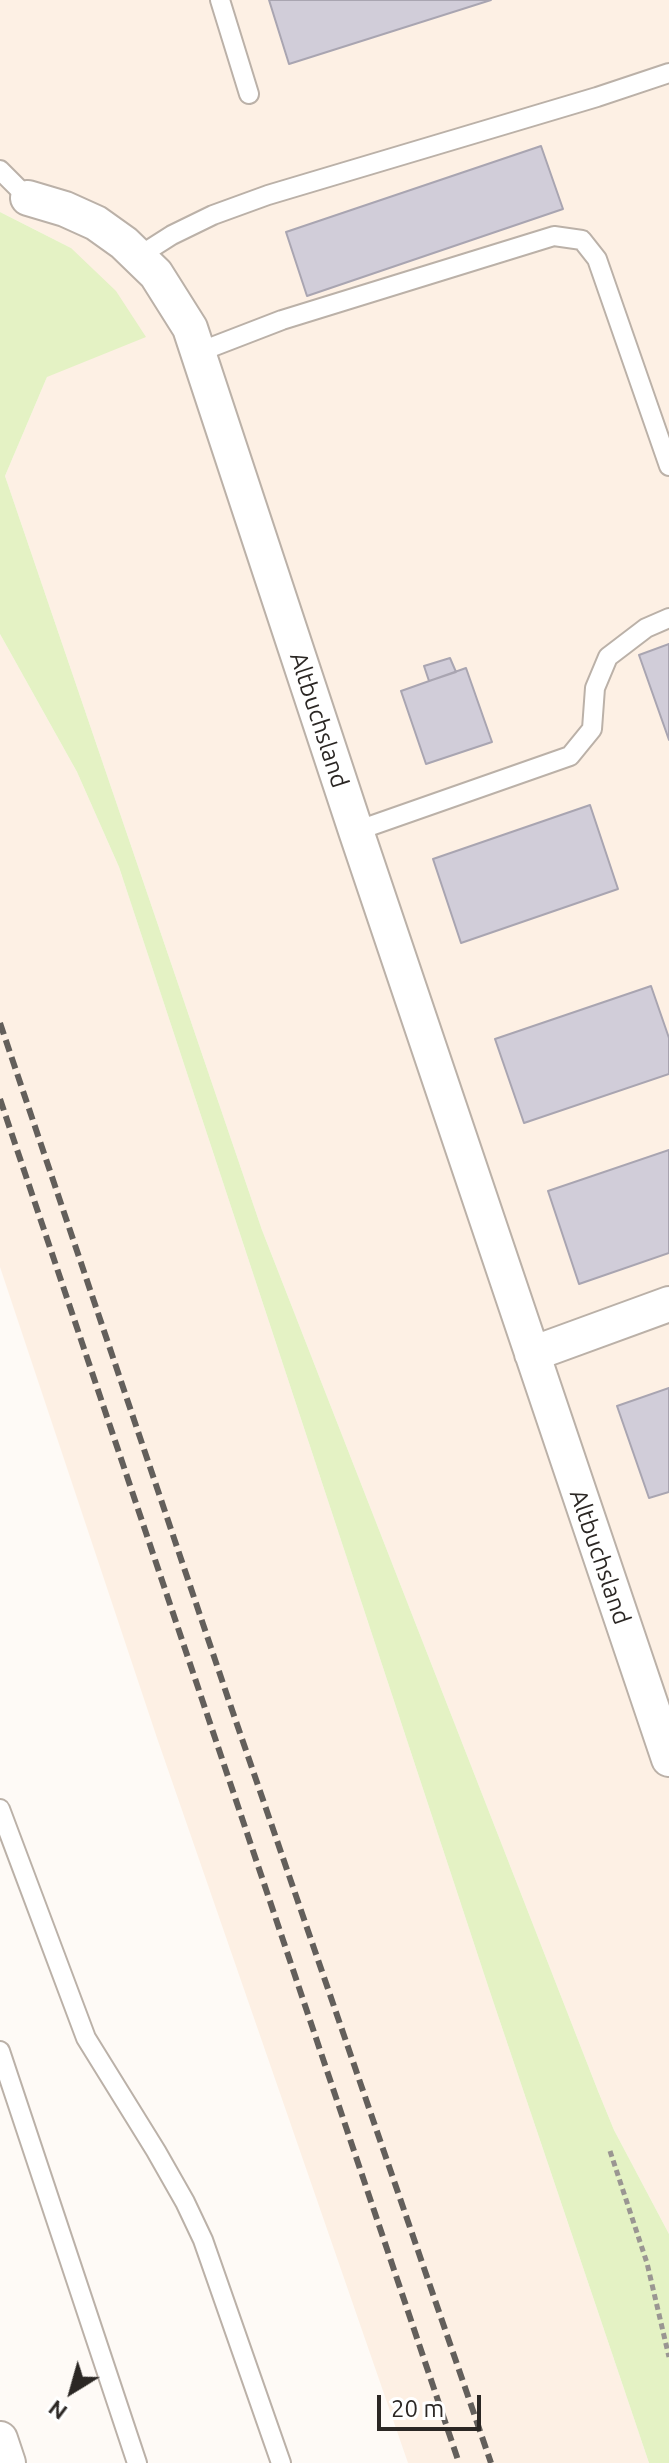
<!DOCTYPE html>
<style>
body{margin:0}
#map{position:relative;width:669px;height:2463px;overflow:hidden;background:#fefaf6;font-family:Ubuntu,sans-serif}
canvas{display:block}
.north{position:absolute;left:32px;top:2351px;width:80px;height:80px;-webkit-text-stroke:6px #fff;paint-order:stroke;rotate:217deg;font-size:22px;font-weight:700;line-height:32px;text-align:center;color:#2b2724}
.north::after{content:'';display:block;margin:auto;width:28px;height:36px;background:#2b2724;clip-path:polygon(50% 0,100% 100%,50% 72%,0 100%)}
.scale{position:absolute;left:377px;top:2395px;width:104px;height:36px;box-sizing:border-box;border:4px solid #2b2724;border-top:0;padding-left:10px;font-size:24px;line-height:28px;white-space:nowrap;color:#2b2724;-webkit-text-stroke:6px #fff;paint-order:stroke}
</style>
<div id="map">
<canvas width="669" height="2463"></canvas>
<div class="north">N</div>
<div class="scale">20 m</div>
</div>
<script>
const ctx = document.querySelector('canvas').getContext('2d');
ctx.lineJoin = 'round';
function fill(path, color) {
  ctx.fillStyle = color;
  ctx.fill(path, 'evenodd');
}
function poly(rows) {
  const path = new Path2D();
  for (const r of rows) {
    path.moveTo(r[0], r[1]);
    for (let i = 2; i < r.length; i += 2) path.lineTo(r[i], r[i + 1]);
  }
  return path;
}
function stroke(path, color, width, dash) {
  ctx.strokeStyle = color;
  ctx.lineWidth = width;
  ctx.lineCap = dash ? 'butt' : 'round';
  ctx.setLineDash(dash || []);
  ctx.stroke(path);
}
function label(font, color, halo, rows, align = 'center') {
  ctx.font = font + ' Ubuntu,sans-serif';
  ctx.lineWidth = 6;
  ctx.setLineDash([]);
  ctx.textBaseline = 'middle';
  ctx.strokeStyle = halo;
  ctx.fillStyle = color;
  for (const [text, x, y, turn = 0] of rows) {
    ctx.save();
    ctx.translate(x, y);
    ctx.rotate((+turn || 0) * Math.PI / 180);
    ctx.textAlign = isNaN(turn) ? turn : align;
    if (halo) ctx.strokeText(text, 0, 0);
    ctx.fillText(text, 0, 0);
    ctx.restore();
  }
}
const built = poly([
 [0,0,669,0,669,2234,614,2130,598,2091,262,1230,5,476,47,377,71,248,0,212],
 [0,634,77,772,119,867,489,1989,649,2463,408,2463,156,1735,0,1267]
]);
const green = poly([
 [0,212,71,248,116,291,146,337,47,377,5,476,262,1230,598,2091,614,2130,669,2234,669,2463,649,2463,489,1989,119,867,77,772,0,634]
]);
const building = poly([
 [269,0,491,0,289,64,269,0],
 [541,146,563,209,307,296,286,232,541,146],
 [669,644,669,740,639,655,669,644],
 [450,658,456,672,429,681,424,666,450,658],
 [466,668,492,742,426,764,401,691,466,668],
 [590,805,618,889,461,943,433,859,590,805],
 [651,986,669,1038,669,1074,524,1123,495,1039,651,986],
 [669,1150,669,1253,579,1284,548,1191,669,1150],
 [669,1388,669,1492,649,1498,617,1406,669,1388]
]);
const path = poly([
 [610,2151,647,2263,669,2357]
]);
const service = poly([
 [220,0,249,94],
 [0,170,28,198],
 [139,256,172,235,213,215,268,195,597,97,669,73],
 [199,352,282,320,554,236,582,240,597,259,669,466],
 [356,831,570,756,592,729,595,688,608,657,646,628,669,618],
 [0,1809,86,2038,156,2151,185,2202,203,2240,281,2463],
 [0,2051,137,2463]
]);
const minor = poly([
 [28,198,65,209,96,223,124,243,156,274,190,328,356,831,669,1759],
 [532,1354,669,1304],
 [0,2439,8,2463]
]);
const rail = poly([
 [0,1023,229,1701,491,2463],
 [0,1099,459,2463]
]);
const streetNames = [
 ["Altbuchsland",319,720,72],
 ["Altbuchsland",600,1557,71]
];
fill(built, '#fdf0e4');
fill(green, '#e4f2c4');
fill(building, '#d1cdd9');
stroke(building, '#a9a5b1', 2);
stroke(service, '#bbb1a8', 22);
stroke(minor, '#bbb1a8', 38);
stroke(path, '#9a9692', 5, [6, 4]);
stroke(service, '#fff', 18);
stroke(minor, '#fff', 34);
stroke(rail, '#635f5b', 6, [12, 6]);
label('24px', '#2b2724', '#fff', streetNames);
</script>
